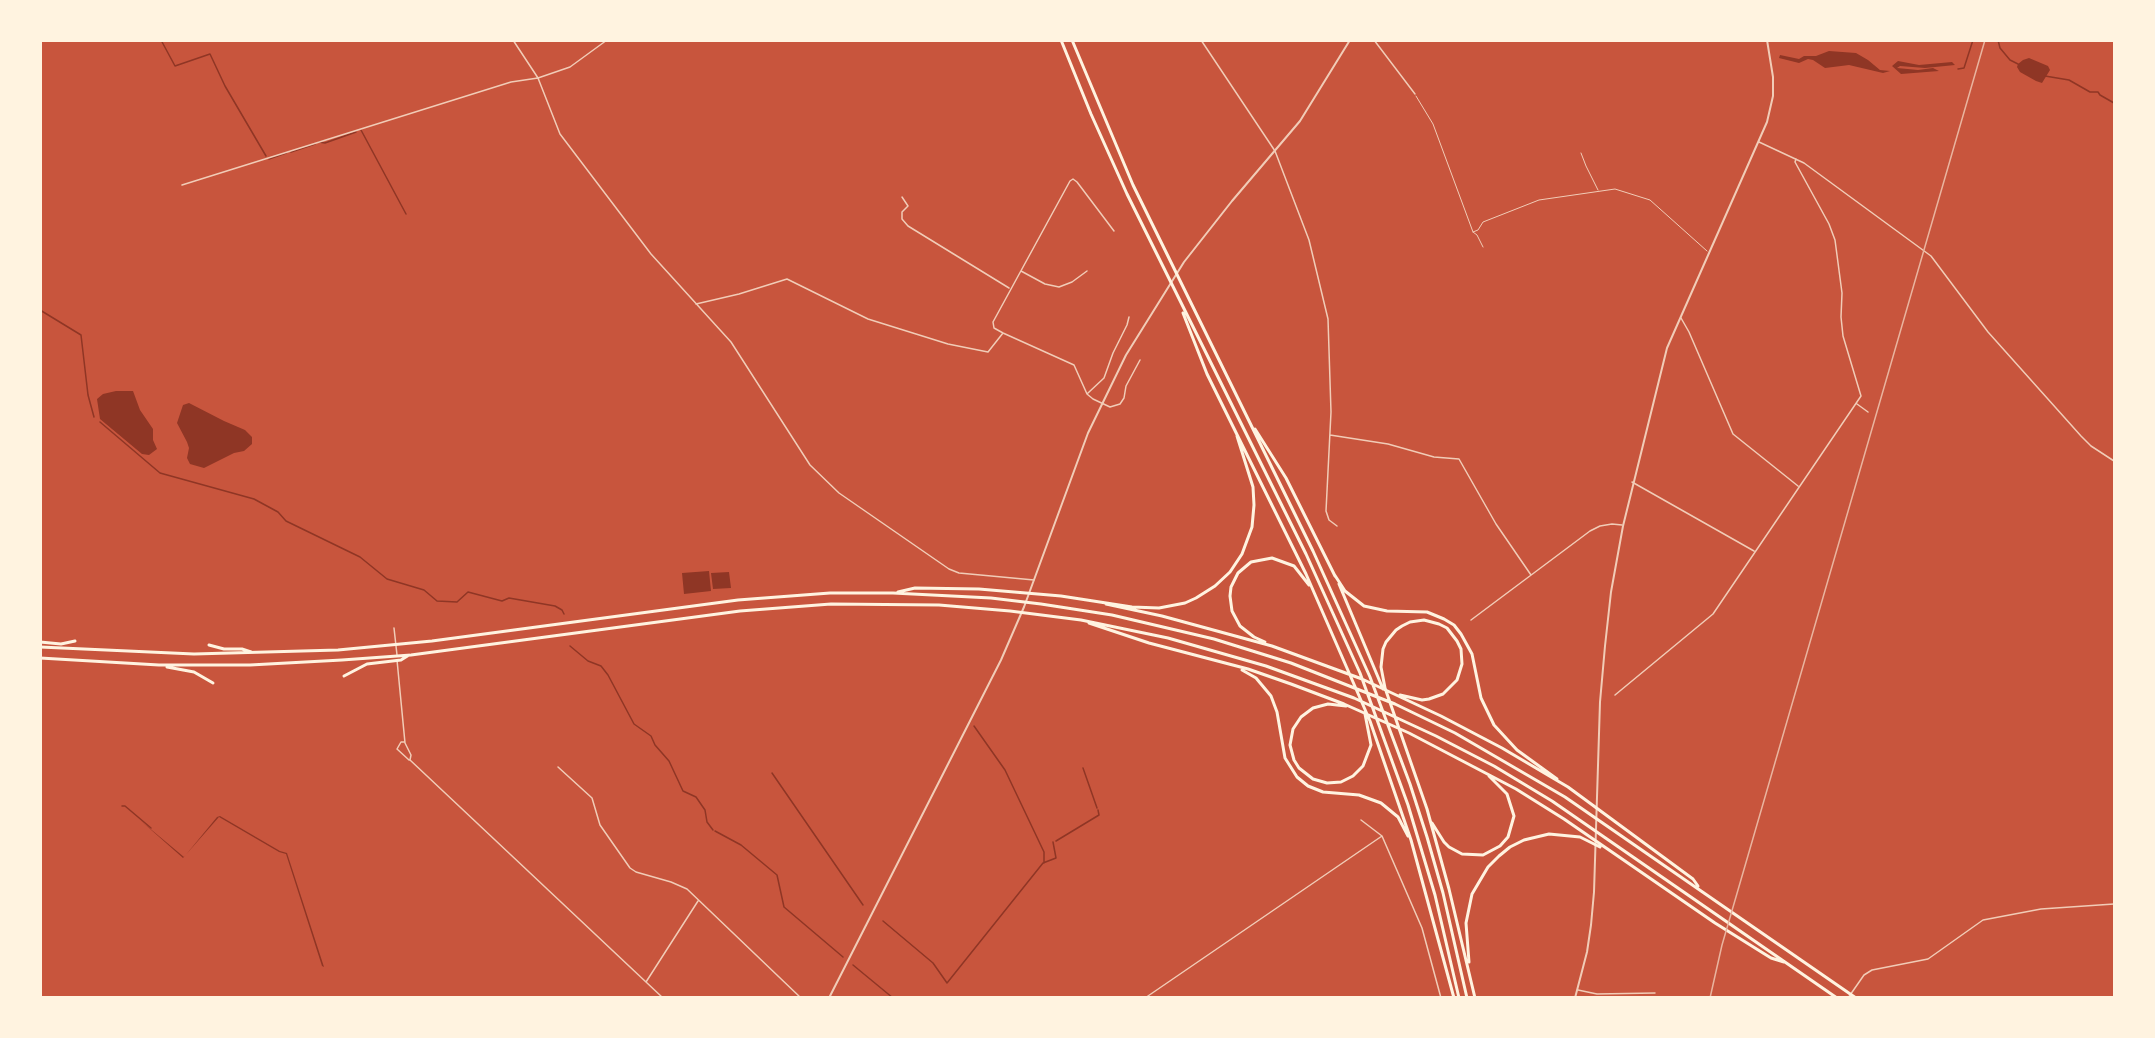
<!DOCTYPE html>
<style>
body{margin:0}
#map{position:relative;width:2155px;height:1038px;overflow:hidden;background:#c8553d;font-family:"Source Serif 4",serif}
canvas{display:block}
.frame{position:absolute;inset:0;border:42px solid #fff3e0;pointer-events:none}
</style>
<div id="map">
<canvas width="2155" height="1038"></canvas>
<div class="frame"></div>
</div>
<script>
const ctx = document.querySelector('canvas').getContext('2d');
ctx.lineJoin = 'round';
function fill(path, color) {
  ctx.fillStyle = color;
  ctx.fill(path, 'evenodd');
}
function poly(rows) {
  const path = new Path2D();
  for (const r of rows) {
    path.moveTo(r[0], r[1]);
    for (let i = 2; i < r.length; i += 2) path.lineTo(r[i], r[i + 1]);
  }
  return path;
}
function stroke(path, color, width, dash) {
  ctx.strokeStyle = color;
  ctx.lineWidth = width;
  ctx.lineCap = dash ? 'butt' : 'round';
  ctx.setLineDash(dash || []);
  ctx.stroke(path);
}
const water = poly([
 [1829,51,1856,53,1868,60,1880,70,1890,71,1883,73,1849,65,1825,68,1813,60,1808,59,1799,63,1779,58,1780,55,1799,59,1804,56,1816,56],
 [2029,58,2048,66,2050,70,2042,83,2036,81,2020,72,2017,67,2018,64,2023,60],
 [1898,61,1919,65,1952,62,1955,65,1925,68,1900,66,1897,68,1918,70,1933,68,1939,71,1901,74,1892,66],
 [116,391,133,391,140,410,153,429,153,440,157,449,149,455,142,454,100,419,97,399,103,394],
 [189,403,224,421,245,430,252,437,252,444,244,451,234,453,204,468,190,464,187,458,189,448,187,442,177,423,183,405],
 [709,571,711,591,684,594,682,573],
 [729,572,731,588,713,589,711,573],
 [220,816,280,851,287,853,324,967,322,966,286,854,279,852,219,817,183,858,141,821,184,857,217,817]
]);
const stream = poly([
 [161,40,175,66,210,54,225,86,266,156],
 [1998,40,2000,48,2010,60,2018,64],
 [1958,69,1964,68,1973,40],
 [2045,76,2069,80,2090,92,2098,92,2100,95,2114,103],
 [361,130,406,214],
 [319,142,325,143,356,132],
 [291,152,315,144],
 [269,159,286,153],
 [40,310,81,335,88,395,94,417],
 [100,422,160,473,254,499,278,512,286,521,360,557,387,579,424,590,437,601,457,602,468,592,502,601,509,598,555,606,562,610,564,614],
 [570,646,588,661,601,666,608,675,634,724,651,736,655,745,669,761,683,791,696,797,705,810,707,822,713,830],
 [974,726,1005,770,1044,852,1044,863],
 [1083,768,1097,808],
 [772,773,863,905],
 [122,806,125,806,151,828],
 [715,831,741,845,777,875,784,907,843,957],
 [1056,841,1099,815,1098,810],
 [883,921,933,963,947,983,1043,863,1056,858,1053,842],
 [853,965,893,998]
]);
const service = poly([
 [1416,96,1433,124,1473,232,1477,235,1483,247],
 [1581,153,1586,166,1598,190],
 [1473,232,1478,230,1483,222,1539,200,1615,189,1650,200,1707,251]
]);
const minor = poly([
 [513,40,538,78,560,134,651,254,731,342,810,465,839,493,949,569,959,573,1034,580],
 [1201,40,1275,151,1309,240,1328,319,1331,412,1326,511,1329,520,1337,526],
 [1374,40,1415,94],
 [1759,142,1804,163,1931,256,1988,332,2081,436,2091,446,2114,461],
 [182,185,511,82,538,78,570,67,607,40],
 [902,197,908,206,902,212,902,219,908,226,1009,288],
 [1114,231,1077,182,1073,179,1070,181,993,322,994,328,1003,333,1074,365,1087,394,1093,399,1110,407,1120,404,1124,398,1126,386,1140,360],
 [1021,271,1045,284,1059,287,1072,282,1087,271],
 [696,304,739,294,787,279,868,319,948,344,988,352,1003,333],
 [1681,318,1689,332,1733,434,1798,486],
 [1088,393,1104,378,1113,353,1127,325,1129,317],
 [1857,404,1868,412],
 [1330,435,1388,444,1434,457,1459,459,1496,524,1531,575],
 [1632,482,1754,551],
 [1471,620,1590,531,1600,526,1612,524,1622,525],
 [394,628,397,655],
 [397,660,405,743,411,755,410,760,663,998],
 [1615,695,1713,614,1861,396,1843,336,1841,317,1842,293,1835,240,1829,224,1795,162,1796,159],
 [404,742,401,742,397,749,409,760],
 [558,767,592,798,600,825,630,868,636,872,671,882,687,889,801,998],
 [1361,820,1382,836,1422,928,1441,998],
 [646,982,698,901],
 [1578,990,1597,994,1655,993],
 [1145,998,1382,836],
 [1848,998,1864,975,1872,970,1928,959,1983,920,2041,909,2114,904]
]);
const tertiary = poly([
 [829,998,1001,660,1024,607,1088,433,1126,355,1184,262,1232,201,1300,121,1350,40],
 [1575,998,1587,952,1591,925,1594,892,1600,702,1605,646,1611,592,1623,526,1667,348,1767,122,1773,96,1773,77,1767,40]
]);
const motorway = poly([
 [1061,40,1091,114,1127,194,1306,554,1360,673,1408,805,1435,895,1459,998],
 [1072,40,1133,185,1313,551,1370,677,1410,784,1427,837,1443,893,1467,998],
 [1183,313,1207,374,1306,574,1370,721,1411,840,1454,998],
 [1255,429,1286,478,1335,576],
 [1334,574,1345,591,1364,606,1387,611,1427,612,1444,619,1454,625,1461,634,1472,654,1481,698,1494,725,1517,750,1557,779],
 [1339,584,1383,689],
 [898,592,915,588,979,589,1061,596,1132,607,1159,608,1185,603,1196,598,1215,586,1230,572,1242,554,1252,527,1254,505,1253,487,1237,436],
 [1106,604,1162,616,1272,646,1362,679,1441,716,1502,748,1568,787,1693,879,1698,886],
 [1089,623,1149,643,1248,669,1291,684,1344,704,1409,733,1516,789,1564,819,1715,923,1771,958,1784,962],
 [40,642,61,644,75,641],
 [1265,642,1254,637,1240,626,1232,611,1230,596,1231,587,1238,573,1251,562,1272,558,1294,566,1309,585],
 [209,645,224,649,242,649,251,652],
 [40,647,194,654,338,650,432,641,738,600,830,593,893,593,991,598,1041,604,1112,615,1214,639,1291,663,1395,704,1455,733,1565,797,1856,998],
 [40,658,159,665,250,665,342,660,411,655,740,611,831,604,939,605,1010,611,1081,620,1168,638,1266,666,1354,698,1436,736,1494,766,1552,801,1837,998],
 [167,667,194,672,213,683],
 [1242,670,1256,678,1271,696,1277,712,1285,758,1297,777,1308,786,1323,792,1359,795,1381,803,1398,817,1408,836],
 [344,676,367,664,401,660,409,655],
 [1400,695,1422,700,1429,699,1443,694,1457,680,1462,664,1461,649,1457,641,1447,628,1439,624,1424,620,1410,622,1402,626,1396,630,1386,642,1383,649,1381,667,1385,688,1427,809,1449,889,1475,998],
 [1346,706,1328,704,1313,708,1301,717,1293,729,1290,745,1294,760,1299,768,1313,779,1327,783,1341,782,1353,776,1363,766,1371,745,1365,714],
 [1432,823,1444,842,1449,847,1462,854,1483,855,1500,846,1508,837,1514,816,1507,794,1489,776],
 [1469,962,1466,923,1472,894,1488,867,1499,856,1510,847,1524,840,1549,834,1580,837,1600,847]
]);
const rail = poly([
 [1710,998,1722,945,1985,40]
]);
fill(water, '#8f3625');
stroke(stream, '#8f3625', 1.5);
stroke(service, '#f1ccb7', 1);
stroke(minor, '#f1ccb7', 1.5);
stroke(tertiary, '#f1ccb7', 2);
stroke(motorway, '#fff3e0', 3);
stroke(rail, '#e9b49f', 1.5);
</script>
